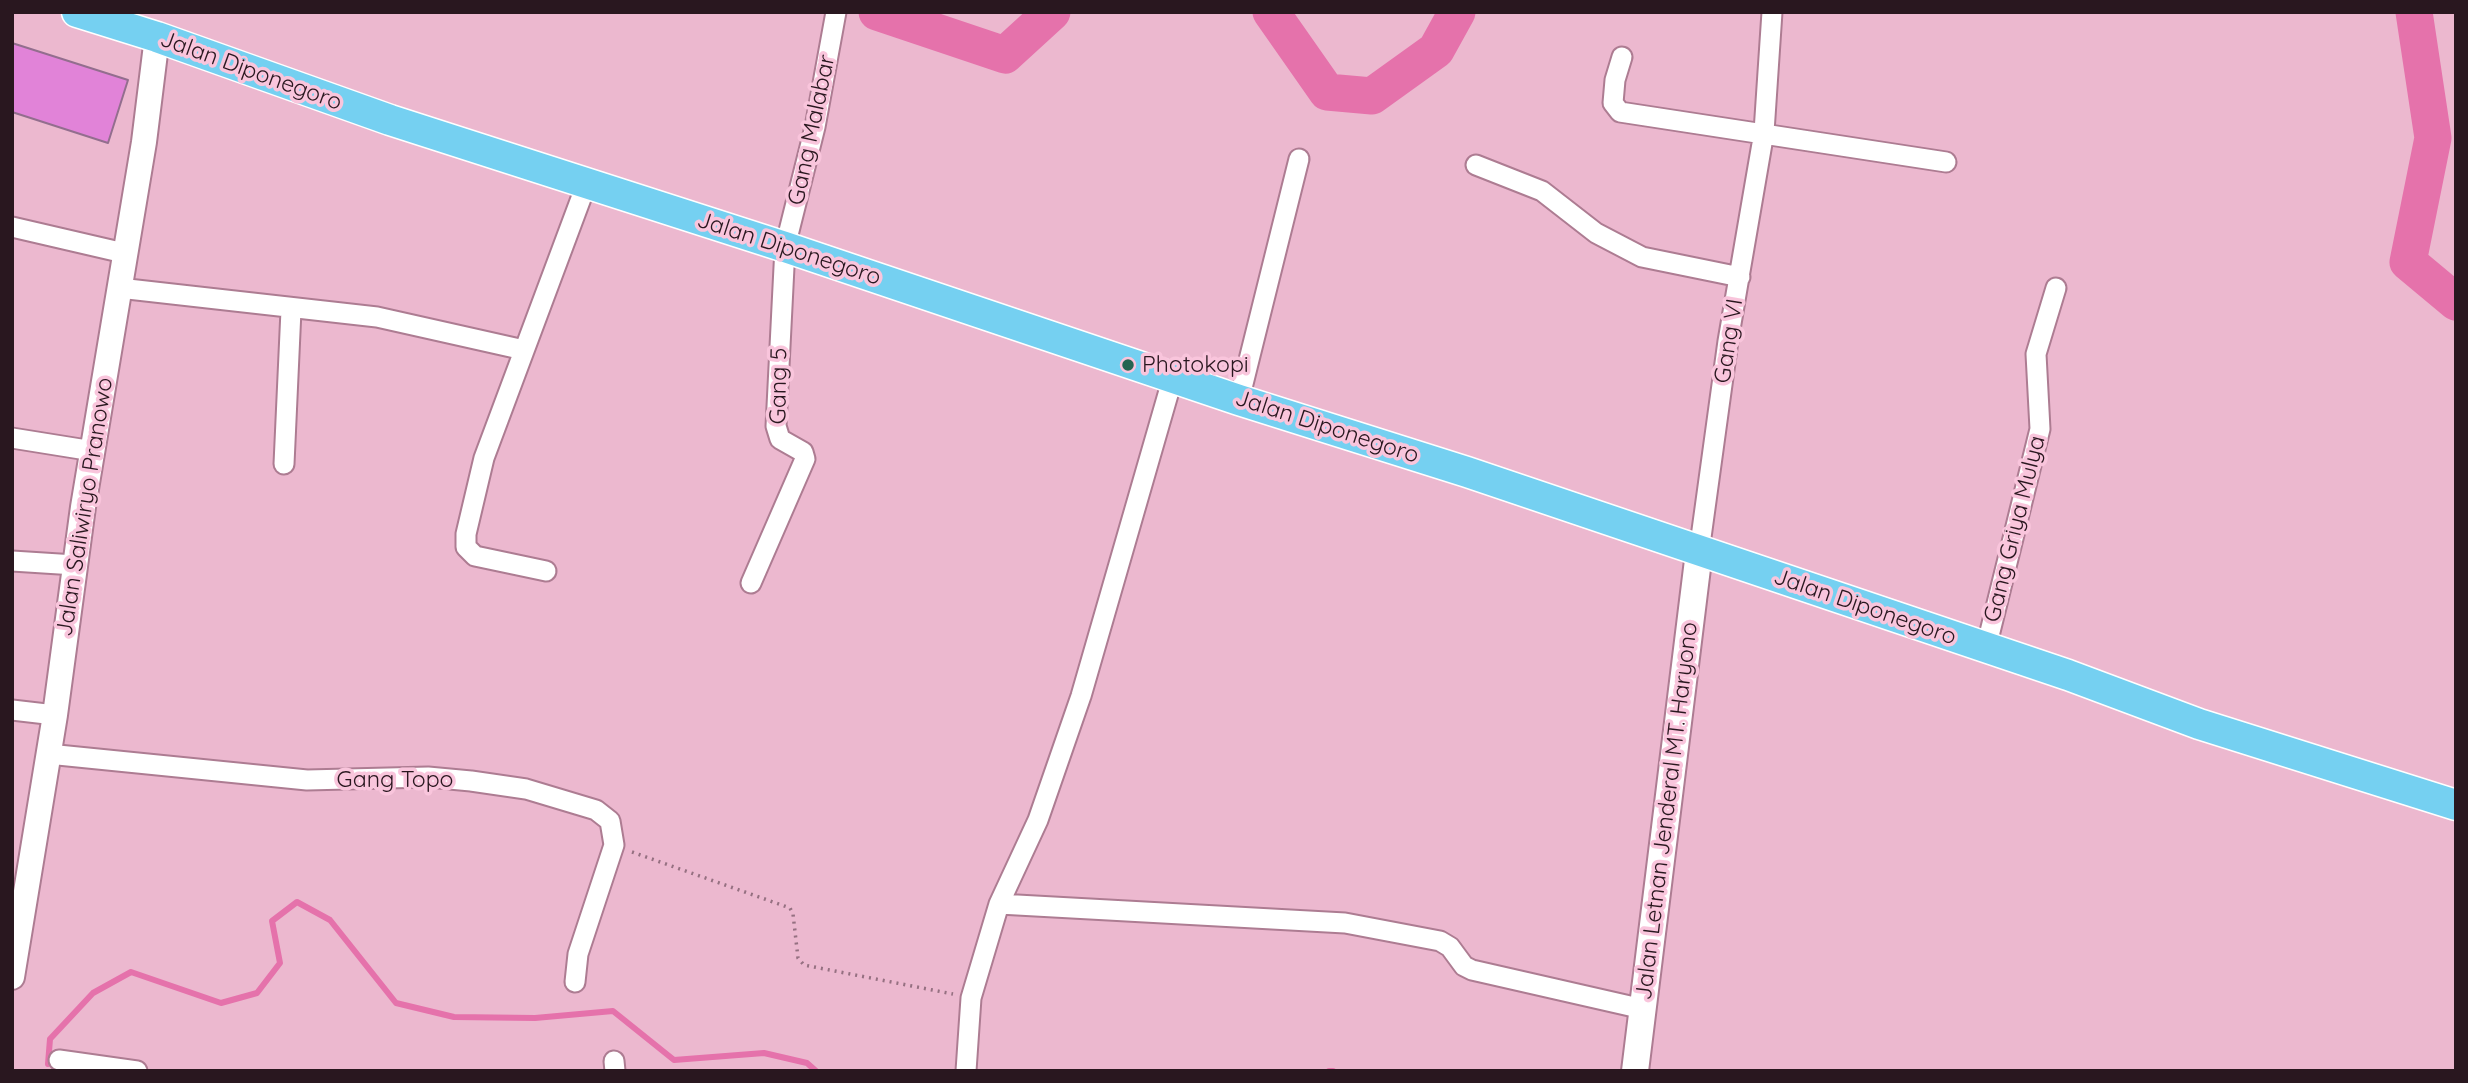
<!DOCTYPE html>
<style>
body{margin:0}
#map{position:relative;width:2468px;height:1083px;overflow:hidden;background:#ecb8cf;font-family:Quicksand,sans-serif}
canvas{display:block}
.frame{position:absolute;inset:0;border:14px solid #29171f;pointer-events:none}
</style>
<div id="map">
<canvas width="2468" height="1083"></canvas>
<div class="frame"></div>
</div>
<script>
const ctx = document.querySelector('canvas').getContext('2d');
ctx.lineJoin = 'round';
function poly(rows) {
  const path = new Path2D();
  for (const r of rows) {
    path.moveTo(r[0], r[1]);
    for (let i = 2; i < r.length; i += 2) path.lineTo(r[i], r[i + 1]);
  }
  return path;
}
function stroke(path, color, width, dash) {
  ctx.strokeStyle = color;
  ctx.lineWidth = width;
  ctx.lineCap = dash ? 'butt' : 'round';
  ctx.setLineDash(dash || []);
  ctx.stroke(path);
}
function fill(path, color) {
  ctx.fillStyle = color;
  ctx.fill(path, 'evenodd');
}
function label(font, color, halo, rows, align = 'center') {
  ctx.font = font + ' Quicksand,sans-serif';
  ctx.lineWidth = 7;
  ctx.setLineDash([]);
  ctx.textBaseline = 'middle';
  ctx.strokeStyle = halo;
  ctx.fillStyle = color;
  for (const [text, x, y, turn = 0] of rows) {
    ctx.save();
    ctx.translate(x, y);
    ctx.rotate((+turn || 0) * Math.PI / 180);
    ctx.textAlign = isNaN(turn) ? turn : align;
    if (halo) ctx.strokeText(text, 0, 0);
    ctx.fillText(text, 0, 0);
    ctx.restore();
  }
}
const stream = poly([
 [48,1064,50,1039,93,993,131,972,221,1003,257,993,280,963,272,921,297,902,330,920,396,1003,454,1017,535,1018,613,1011,674,1060,764,1053,807,1063,816,1071],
 [1329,1071,1333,1071]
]);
const river = poly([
 [877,12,1005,55,1052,12],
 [1271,12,1327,92,1372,96,1436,50,1457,12],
 [2414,12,2433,138,2408,262,2456,302]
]);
const building = poly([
 [12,43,128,80,108,143,12,112,12,43]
]);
const path = poly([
 [632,852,790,908,793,914,798,958,804,965,953,994]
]);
const minor = poly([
 [1622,57,1615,80,1613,103,1620,112,1946,162],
 [1476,165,1542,191,1596,233,1642,257,1740,277],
 [12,227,124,253],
 [119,288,377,317,524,350],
 [1239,400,1299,159],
 [12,438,93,451],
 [284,464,291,310],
 [1699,552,1728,341,1764,132,1772,12],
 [12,561,75,565],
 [546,571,475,556,466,547,466,534,484,458,586,185],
 [751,583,805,459,803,452,780,439,776,426,785,247,815,127,836,12],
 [1986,648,2040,429,2036,354,2056,288],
 [12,710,55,715],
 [48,754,307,780,428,777,471,781,526,789,596,810,610,821,614,845,578,954,575,982],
 [999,904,1345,923,1440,941,1450,947,1464,966,1472,970,1643,1009],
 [59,1060,137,1071],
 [614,1061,615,1071],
 [966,1071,971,998,999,904,1038,820,1081,696,1173,377]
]);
const tertiary = poly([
 [12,977,55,715,83,507,144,142,157,37]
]);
const secondary = poly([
 [1635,1071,1699,552]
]);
const primary = poly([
 [77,12,157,37,390,120,785,247,1239,400,1467,472,2068,675,2199,724,2456,805]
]);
const markers = [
 [1128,365,7,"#256451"]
];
const streetNames = [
 ["Jalan Diponegoro",251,71,20],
 ["Gang Malabar",812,130,-78],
 ["Jalan Diponegoro",789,249,18],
 ["Gang VI",1729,341,-81],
 ["Gang 5",779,386,-89],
 ["Jalan Diponegoro",1327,427,18],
 ["Jalan Saliwiryo Pranowo",85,507,-81],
 ["Gang Griya Mulya",2015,529,-76],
 ["Jalan Diponegoro",1865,607,19],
 ["Gang Topo",395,780],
 ["Jalan Letnan Jenderal MT. Haryono",1667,811,-83]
];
const poiNames = [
 ["Photokopi",1142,365]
];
stroke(stream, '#e572ab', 6);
stroke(river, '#e572ab', 37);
fill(building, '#e183d8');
stroke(building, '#936e8e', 2);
stroke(minor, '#ad7c92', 23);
stroke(tertiary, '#ad7c92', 28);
stroke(secondary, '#ad7c92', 30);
stroke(primary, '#fff', 33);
stroke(path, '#957081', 3.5, [2, 5]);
stroke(minor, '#fff', 19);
stroke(tertiary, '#fff', 24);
stroke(secondary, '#fff', 26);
stroke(primary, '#75d0f1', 30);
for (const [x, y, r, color] of markers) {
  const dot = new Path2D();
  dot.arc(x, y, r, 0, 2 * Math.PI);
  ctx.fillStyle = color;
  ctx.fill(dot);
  stroke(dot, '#f9c5dc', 2.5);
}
label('23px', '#29171f', '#f9c5dc', streetNames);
label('23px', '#29171f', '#f9c5dc', poiNames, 'left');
</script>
